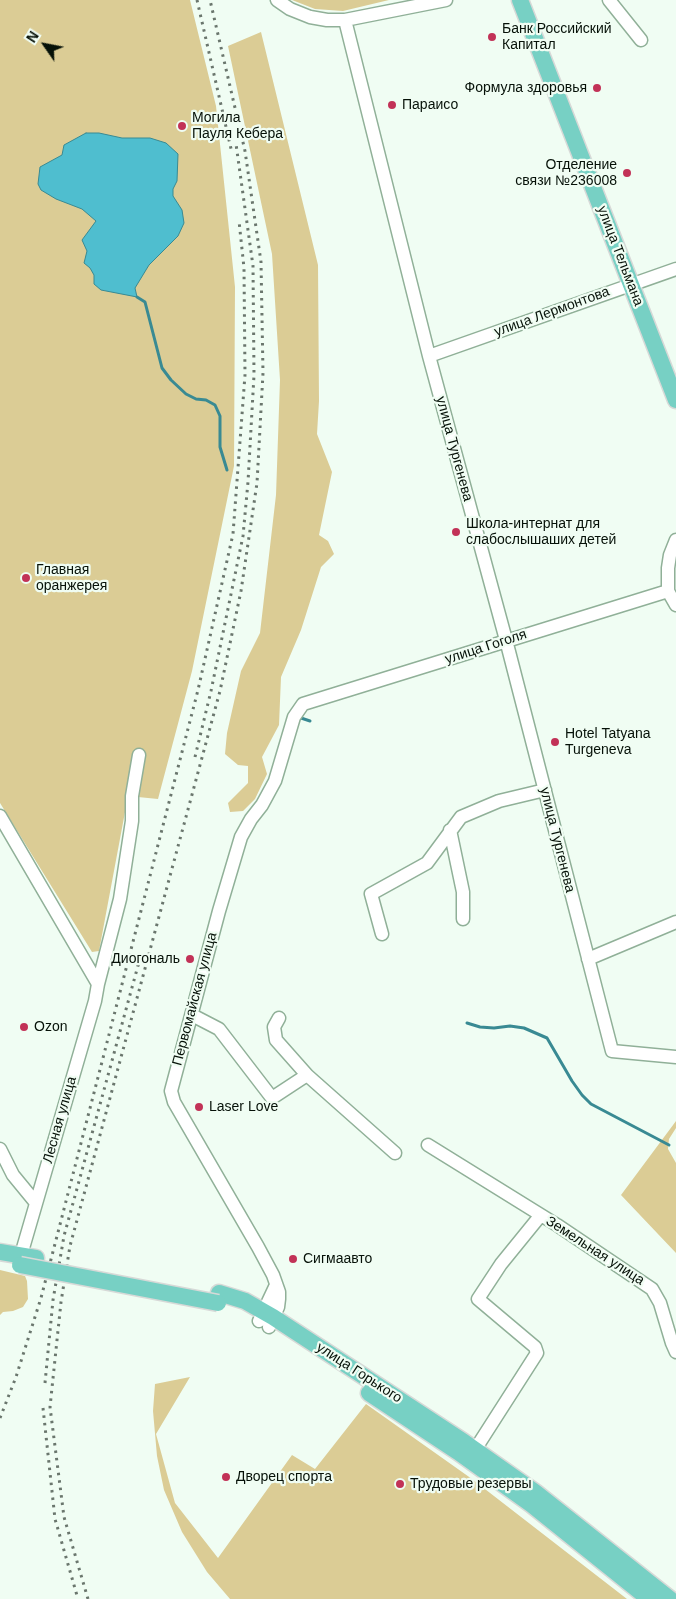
<!DOCTYPE html>
<meta charset="utf-8">
<style>
body{margin:0}
#map{position:relative;width:676px;height:1599px;overflow:hidden;background:#f0fdf3;font-family:Helvetica,sans-serif}
canvas{display:block}
.north{position:absolute;left:20px;top:20px;width:50px;height:50px;-webkit-text-stroke:4px #f0fdf3;paint-order:stroke;rotate:303deg;font-size:14px;font-weight:700;line-height:20px;text-align:center;color:#061108}
.north::after{content:'';display:block;margin:auto;width:18px;height:22px;background:#061108;clip-path:polygon(50% 0,100% 100%,50% 72%,0 100%)}
</style>
<div id="map">
<canvas width="676" height="1599"></canvas>
<div class="north">N</div>
</div>
<script>
const ctx = document.querySelector('canvas').getContext('2d');
ctx.lineJoin = 'round';
function fill(path, color) {
  ctx.fillStyle = color;
  ctx.fill(path, 'evenodd');
}
function poly(rows) {
  const path = new Path2D();
  for (const r of rows) {
    path.moveTo(r[0], r[1]);
    for (let i = 2; i < r.length; i += 2) path.lineTo(r[i], r[i + 1]);
  }
  return path;
}
function stroke(path, color, width, dash) {
  ctx.strokeStyle = color;
  ctx.lineWidth = width;
  ctx.lineCap = dash ? 'butt' : 'round';
  ctx.setLineDash(dash || []);
  ctx.stroke(path);
}
function label(font, color, halo, rows, align = 'center') {
  ctx.font = font + ' Helvetica,sans-serif';
  ctx.lineWidth = 4.5;
  ctx.setLineDash([]);
  ctx.textBaseline = 'middle';
  ctx.strokeStyle = halo;
  ctx.fillStyle = color;
  for (const [text, x, y, turn = 0] of rows) {
    ctx.save();
    ctx.translate(x, y);
    ctx.rotate((+turn || 0) * Math.PI / 180);
    ctx.textAlign = isNaN(turn) ? turn : align;
    if (halo) ctx.strokeText(text, 0, 0);
    ctx.fillText(text, 0, 0);
    ctx.restore();
  }
}
const green = poly([
 [0,0,190,0,216,106,235,287,234,466,192,671,158,799,128,796,99,951,92,952,0,803],
 [292,0,389,0,343,11,315,9],
 [261,32,318,265,319,401,317,434,332,472,319,535,328,541,334,554,321,567,301,630,281,677,279,725,262,757,267,774,255,799,243,811,230,812,228,803,248,783,248,766,238,765,225,754,227,733,241,671,260,633,276,495,280,380,272,254,228,46],
 [676,1121,676,1128,669,1139,668,1149,676,1163,676,1253,621,1195],
 [0,1270,25,1276,27,1281,28,1299,23,1307,13,1311,3,1312,0,1315],
 [190,1377,156,1434,175,1503,218,1558,292,1455,315,1469,366,1404,472,1479,627,1599,230,1599,207,1572,182,1532,164,1490,157,1456,153,1411,155,1384]
]);
const water = poly([
 [86,133,99,133,122,138,150,138,166,143,178,154,177,181,173,189,173,196,182,210,184,223,178,236,149,265,135,288,137,297,101,290,94,284,94,275,90,268,84,263,87,251,82,240,96,221,82,209,56,199,41,190,38,184,40,167,62,155,64,145,86,133]
]);
const stream = poly([
 [137,297,145,302,162,368,171,380,186,394,196,399,206,400,215,405,220,416,220,447,227,470],
 [301,718,310,721],
 [467,1023,480,1027,494,1028,510,1026,524,1028,547,1038,572,1081,582,1095,591,1104,669,1145]
]);
const minor = poly([
 [277,0,290,9,310,17,327,20,345,20,446,0],
 [609,0,641,40],
 [345,20,429,356,506,640,612,1051,676,1057],
 [429,356,676,269],
 [676,540,670,555,668,568,668,591,676,605],
 [0,816,98,984],
 [450,830,463,892,463,919],
 [382,934,371,894,427,863,461,817,499,801,545,790],
 [588,959,676,922],
 [192,1015,219,1029,272,1098,307,1075,395,1153],
 [279,1018,274,1027,276,1040,307,1075],
 [428,1145,557,1225,652,1289,660,1303,672,1343,676,1352],
 [0,1149,13,1175,36,1203],
 [21,1255,95,1001,98,984,120,899,132,821,132,796,139,755],
 [259,1321,276,1285],
 [269,1327,278,1307,279,1299,279,1292,273,1275,258,1247,174,1102,171,1091,219,911,241,837,251,819,262,805,275,781,294,717,303,704,668,591],
 [471,1456,537,1353,535,1347,478,1299,501,1264,540,1216]
]);
const major = poly([
 [520,0,676,400],
 [0,1252,36,1258],
 [219,1293,245,1301,273,1317,464,1442,535,1492,670,1599],
 [369,1393,458,1452,532,1505,649,1599]
]);
const rail = poly([
 [197,0,232,153],
 [195,757,211,691,243,536,248,482,254,375,253,266,236,144],
 [45,1383,53,1300,64,1236,139,962],
 [43,1408,55,1519,78,1599],
 [0,1418,16,1377,41,1298,198,690,233,534,245,375,244,268,239,221],
 [88,1599,64,1517,50,1407,61,1302,70,1246,220,691,241,591,257,483,263,373,261,262,245,151,210,0]
]);
const majorBridge = poly([
 [20,1265,218,1303]
]);
const markers = [
 [492,37,5,"#c23257"],
 [597,88,5,"#c23257"],
 [392,105,5,"#c23257"],
 [182,126,5,"#c23257"],
 [627,173,5,"#c23257"],
 [456,532,5,"#c23257"],
 [26,578,5,"#c23257"],
 [555,742,5,"#c23257"],
 [190,959,5,"#c23257"],
 [24,1027,5,"#c23257"],
 [199,1107,5,"#c23257"],
 [293,1259,5,"#c23257"],
 [226,1477,5,"#c23257"],
 [400,1484,5,"#c23257"]
];
const poiNames = [
 ["Банк Российский",502,29],
 ["Капитал",502,45],
 ["Формула здоровья",587,88,"right"],
 ["Параисо",402,105],
 ["Могила",192,118],
 ["Пауля Кебера",192,134],
 ["Отделение",617,165,"right"],
 ["связи №236008",617,181,"right"],
 ["Школа-интернат для",466,524],
 ["слабослышаших детей",466,540],
 ["Главная",36,570],
 ["оранжерея",36,586],
 ["Hotel Tatyana",565,734],
 ["Turgeneva",565,750],
 ["Диогональ",180,959,"right"],
 ["Ozon",34,1027],
 ["Laser Love",209,1107],
 ["Сигмаавто",303,1259],
 ["Дворец спорта",236,1477],
 ["Трудовые резервы",410,1484]
];
const streetNames = [
 ["улица Тельмана",620,256,69],
 ["улица Лермонтова",552,312,-20],
 ["улица Тургенева",454,449,75],
 ["улица Гоголя",486,647,-18],
 ["улица Тургенева",557,840,76],
 ["Первомайская улица",195,999,-75],
 ["Лесная улица",60,1120,-74],
 ["Земельная улица",595,1251,33],
 ["улица Горького",359,1373,33]
];
fill(green, '#dbcc95');
fill(water, '#4fbecf');
stroke(water, '#398a93', 1);
stroke(stream, '#398a93', 3);
stroke(minor, '#90b098', 15);
stroke(major, '#d7d9d7', 19);
stroke(minor, '#fff', 12);
stroke(major, '#77d0c4', 16);
stroke(rail, '#6a766d', 3, [2.5, 5]);
stroke(majorBridge, '#d7d9d7', 19, []);
stroke(majorBridge, '#77d0c4', 16);
for (const [x, y, r, color] of markers) {
  const dot = new Path2D();
  dot.arc(x, y, r, 0, 2 * Math.PI);
  ctx.fillStyle = color;
  ctx.fill(dot);
  stroke(dot, '#f0fdf3', 2);
}
label('14px', '#061108', '#f0fdf3', poiNames, 'left');
label('14px', '#061108', '#f0fdf3', streetNames);
</script>
